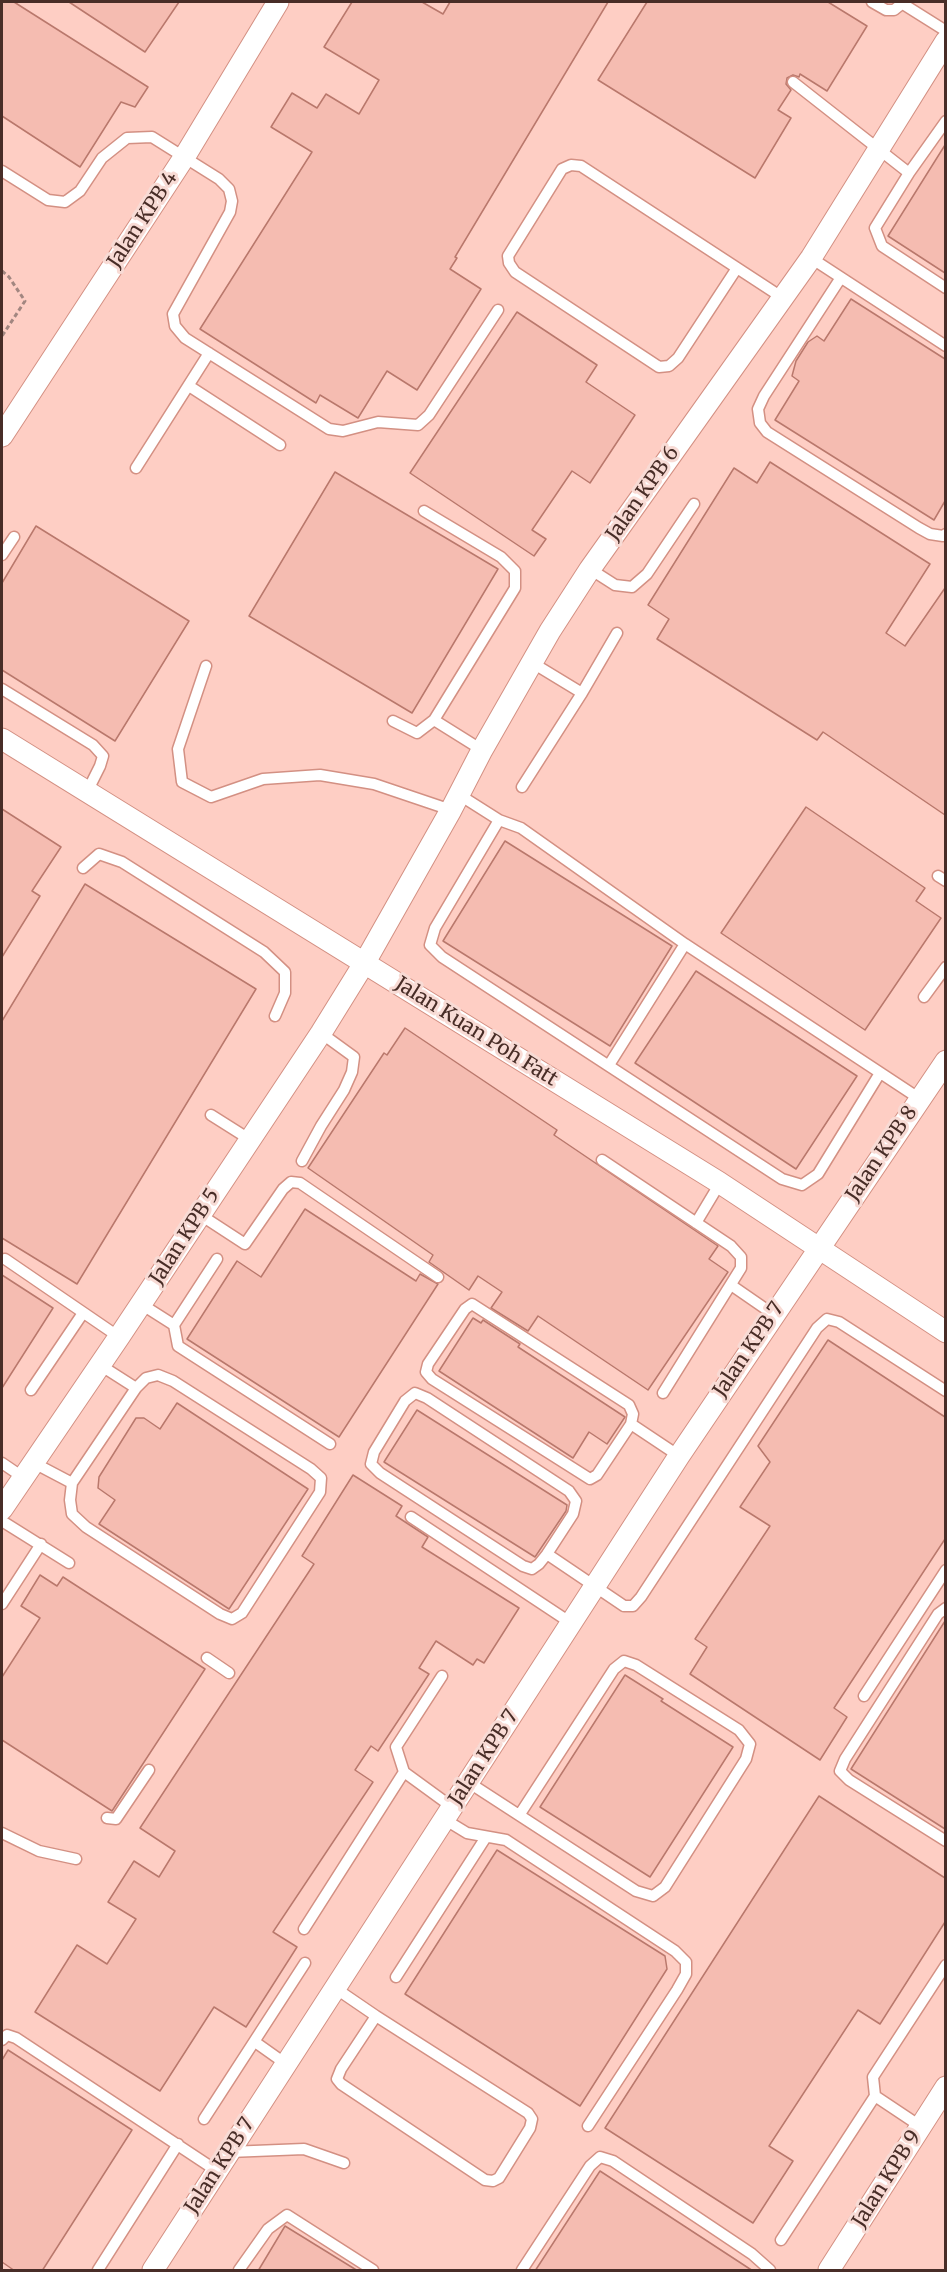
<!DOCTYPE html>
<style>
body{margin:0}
#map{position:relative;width:947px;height:2272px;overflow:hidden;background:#f8dbd5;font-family:Merriweather,serif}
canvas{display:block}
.frame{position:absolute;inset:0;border:3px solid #482d27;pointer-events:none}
</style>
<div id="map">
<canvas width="947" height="2272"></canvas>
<div class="frame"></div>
</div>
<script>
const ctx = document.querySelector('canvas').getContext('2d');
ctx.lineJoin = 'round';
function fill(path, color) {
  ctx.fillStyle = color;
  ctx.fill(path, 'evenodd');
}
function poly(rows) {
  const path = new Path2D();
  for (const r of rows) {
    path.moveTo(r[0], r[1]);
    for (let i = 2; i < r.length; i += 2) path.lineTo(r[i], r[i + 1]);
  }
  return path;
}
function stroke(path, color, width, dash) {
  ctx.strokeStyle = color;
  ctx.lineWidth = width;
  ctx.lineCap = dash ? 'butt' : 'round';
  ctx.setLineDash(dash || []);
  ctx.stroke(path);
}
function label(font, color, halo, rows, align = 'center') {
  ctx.font = font + ' Merriweather,serif';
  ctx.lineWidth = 6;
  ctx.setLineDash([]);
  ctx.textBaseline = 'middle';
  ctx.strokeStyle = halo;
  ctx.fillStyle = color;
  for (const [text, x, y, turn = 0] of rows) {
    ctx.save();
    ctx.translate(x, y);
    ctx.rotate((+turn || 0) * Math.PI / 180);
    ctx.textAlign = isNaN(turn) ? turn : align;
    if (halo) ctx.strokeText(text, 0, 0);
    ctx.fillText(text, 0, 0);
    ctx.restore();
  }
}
const built = poly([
 [2,2,945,2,945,2270,2,2270]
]);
const building = poly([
 [2,2,14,2,148,87,135,107,121,102,80,167,2,116,2,2],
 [69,2,179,2,145,52,69,2],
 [352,2,422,2,443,14,450,2,608,2,455,257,457,258,450,269,481,289,417,390,387,371,358,418,320,395,316,403,200,329,312,152,271,127,292,93,317,108,326,94,359,114,379,80,324,47,352,2],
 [647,2,828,2,867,26,827,91,800,74,799,77,793,75,787,78,786,84,791,90,778,110,791,118,755,178,598,80,647,2],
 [945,145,945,273,888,236,945,145],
 [851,299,945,359,945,501,934,520,775,420,799,381,792,376,796,361,808,342,817,336,824,341,851,299],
 [517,312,597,365,586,382,635,415,590,483,572,471,532,530,546,539,534,556,410,473,517,312],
 [770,462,930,564,886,633,905,646,945,588,945,815,823,732,817,740,657,639,669,619,648,605,734,468,757,483,770,462],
 [335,472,498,569,412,713,249,616,335,472],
 [36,526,189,621,115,741,2,670,2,583,36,526],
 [806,807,925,888,916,901,941,918,865,1030,721,933,806,807],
 [2,809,61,847,32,891,40,896,2,957,2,809],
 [505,841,672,946,610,1046,443,941,505,841],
 [85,884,256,989,77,1284,2,1238,2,1021,85,884],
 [696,971,857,1076,796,1169,635,1063,696,971],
 [405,1028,557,1130,554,1135,718,1246,709,1259,728,1272,648,1390,538,1316,528,1331,491,1308,502,1292,478,1276,469,1290,429,1262,433,1255,308,1168,384,1053,387,1055,405,1028],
 [305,1209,416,1281,420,1274,438,1284,339,1437,187,1339,237,1261,261,1277,305,1209],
 [2,1275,53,1308,2,1388,2,1275],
 [473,1318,481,1323,483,1320,520,1344,518,1347,625,1417,607,1444,589,1432,573,1458,439,1371,473,1318],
 [828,1340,945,1417,945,1539,834,1708,847,1717,820,1760,690,1674,707,1647,695,1639,770,1526,740,1507,770,1462,758,1446,828,1340],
 [177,1403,308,1489,229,1609,99,1524,115,1500,98,1488,99,1477,136,1418,144,1418,160,1429,177,1403],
 [417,1410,567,1505,566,1511,535,1557,384,1462,417,1410],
 [353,1475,402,1506,396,1516,428,1537,422,1547,519,1608,484,1663,477,1659,473,1665,436,1641,419,1668,429,1674,378,1751,371,1746,355,1770,373,1782,273,1932,297,1947,246,2027,214,2007,160,2091,35,2012,77,1945,107,1964,136,1919,108,1902,134,1861,159,1877,175,1851,140,1828,314,1564,302,1556,353,1475],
 [40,1575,57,1586,63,1577,205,1669,112,1811,2,1740,2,1677,40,1618,21,1606,40,1575],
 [945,1621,945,1829,851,1769,945,1621],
 [625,1675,663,1699,661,1701,733,1747,650,1877,540,1807,625,1675],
 [819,1796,945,1878,945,1922,880,2024,858,2010,769,2146,793,2161,753,2223,605,2128,819,1796],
 [497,1850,665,1956,667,1969,580,2106,405,1994,497,1850],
 [8,2050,132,2130,42,2271,15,2271,2,2262,2,2060,8,2050],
 [600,2171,753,2271,535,2271,600,2171],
 [285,2226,358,2271,258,2271,285,2226]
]);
const path = poly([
 [2,271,9,277,25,301,2,336]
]);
const service = poly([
 [872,2,886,10,894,10,904,2],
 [903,4,946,31],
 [793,82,909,173],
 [946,121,909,173,875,228,882,246,946,288],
 [2,171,48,200,65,202,80,191,102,158,127,138,152,137,219,179,229,189,232,201,230,212,173,314,175,326,185,338,329,429,343,431,378,422,418,425,429,415,498,310],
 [811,258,946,346],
 [737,268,678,358,669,366,659,367,515,272,509,263,508,256,562,169,571,165,581,166,783,298],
 [840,279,764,396,758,409,760,423,767,432,919,528,930,534,943,536,946,534],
 [189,386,280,445],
 [136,468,209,353],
 [424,511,501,557,515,571,515,588,434,720],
 [2,555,14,537],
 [590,569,615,585,632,587,647,574,694,504],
 [531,662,582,693],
 [206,666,178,749,182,782,211,797,263,779,320,775,374,784,451,810],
 [2,689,93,745,103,756,100,766,87,792],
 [393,721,417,733,434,720,482,750],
 [522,787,582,693,617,633],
 [458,794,499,820,521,828,685,944,920,1099],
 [499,820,435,928,430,945,442,957,782,1179,802,1185,818,1174,880,1073],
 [83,868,99,854,122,862,264,952,285,972,285,993,275,1016],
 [938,876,946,881],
 [924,997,946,967],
 [609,1065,685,944],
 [211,1115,249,1139],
 [602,1160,731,1246,741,1257,741,1268,663,1393],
 [302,1161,321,1126,344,1090,352,1072,354,1057,321,1033],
 [199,1214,245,1244,283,1189,291,1182,300,1183,438,1277],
 [696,1223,720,1183],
 [5,1259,119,1337],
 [731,1285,773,1314],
 [141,1304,174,1325,217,1259],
 [174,1325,178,1346,330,1444],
 [100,1365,136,1388,146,1378,158,1375,173,1381,311,1469,321,1478,320,1492,242,1613,232,1619,220,1614,86,1527,72,1514,70,1500,72,1483,136,1388],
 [31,1390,83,1313],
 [631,1424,633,1414,629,1405,472,1304,465,1309,428,1364,426,1372,432,1379,590,1479,597,1475,631,1424,679,1456],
 [2,1463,24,1478],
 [34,1463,72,1483],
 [411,1517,571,1623],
 [2,1521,69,1563],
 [547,1554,573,1514,576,1501,569,1491,427,1398,415,1393,405,1401,374,1452,371,1464,380,1473,523,1566,532,1569,539,1564,547,1554,624,1606,633,1606,641,1597,817,1328,827,1319,839,1322,946,1391],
 [2,1604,41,1544],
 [946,1608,938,1614,845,1759,840,1771,849,1780,946,1841],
 [207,1658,229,1673],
 [442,1676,396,1747,404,1772,452,1807],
 [864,1696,946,1570],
 [468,1782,636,1891,653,1896,665,1887,746,1759,750,1744,739,1730,636,1665,624,1661,614,1669,520,1814],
 [107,1818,116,1819,149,1770],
 [444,1819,467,1833,506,1840,675,1951,686,1962,686,1974,677,1990,588,2126],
 [2,1833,39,1851,76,1859],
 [304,1929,404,1772],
 [396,1977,486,1837],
 [335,1988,376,2016,528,2113,532,2119,530,2128,499,2178,493,2181,485,2180,341,2084,337,2079,341,2069,376,2016],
 [2,2040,7,2035,16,2038,217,2171],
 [255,2042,286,2064],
 [204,2119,305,1963],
 [920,2126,875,2096,873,2077,946,1965],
 [229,2152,304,2149,344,2163],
 [781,2240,875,2096],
 [98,2270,178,2144],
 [239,2270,268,2229,287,2215,373,2270],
 [522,2270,590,2166,600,2157,613,2161,752,2254,770,2270]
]);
const minor = poly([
 [2,436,185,156,278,2],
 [2,739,720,1183,946,1332],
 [2,1509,119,1337,321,1033,365,962,451,810,482,750,550,631,590,569,811,258,946,41],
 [153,2270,679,1456,946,1061],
 [829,2270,946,2087]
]);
const streetNames = [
 ["Jalan KPB 4",143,220,-57],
 ["Jalan KPB 6",643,494,-55],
 ["Jalan Kuan Poh Fatt",476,1032,32],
 ["Jalan KPB 8",882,1154,-56],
 ["Jalan KPB 5",185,1237,-57],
 ["Jalan KPB 7",749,1350,-56],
 ["Jalan KPB 7",484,1758,-57],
 ["Jalan KPB 7",220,2166,-57],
 ["Jalan KPB 9",887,2179,-58]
];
fill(built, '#fecec4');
fill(building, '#f5bcb1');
stroke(building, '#b9786c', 1.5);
stroke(service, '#d39083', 13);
stroke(minor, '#d39083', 23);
stroke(path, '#a28680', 3, [4.5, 3]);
stroke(service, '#fff', 10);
stroke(minor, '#fff', 21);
label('20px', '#482d27', '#f8dbd5', streetNames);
</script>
